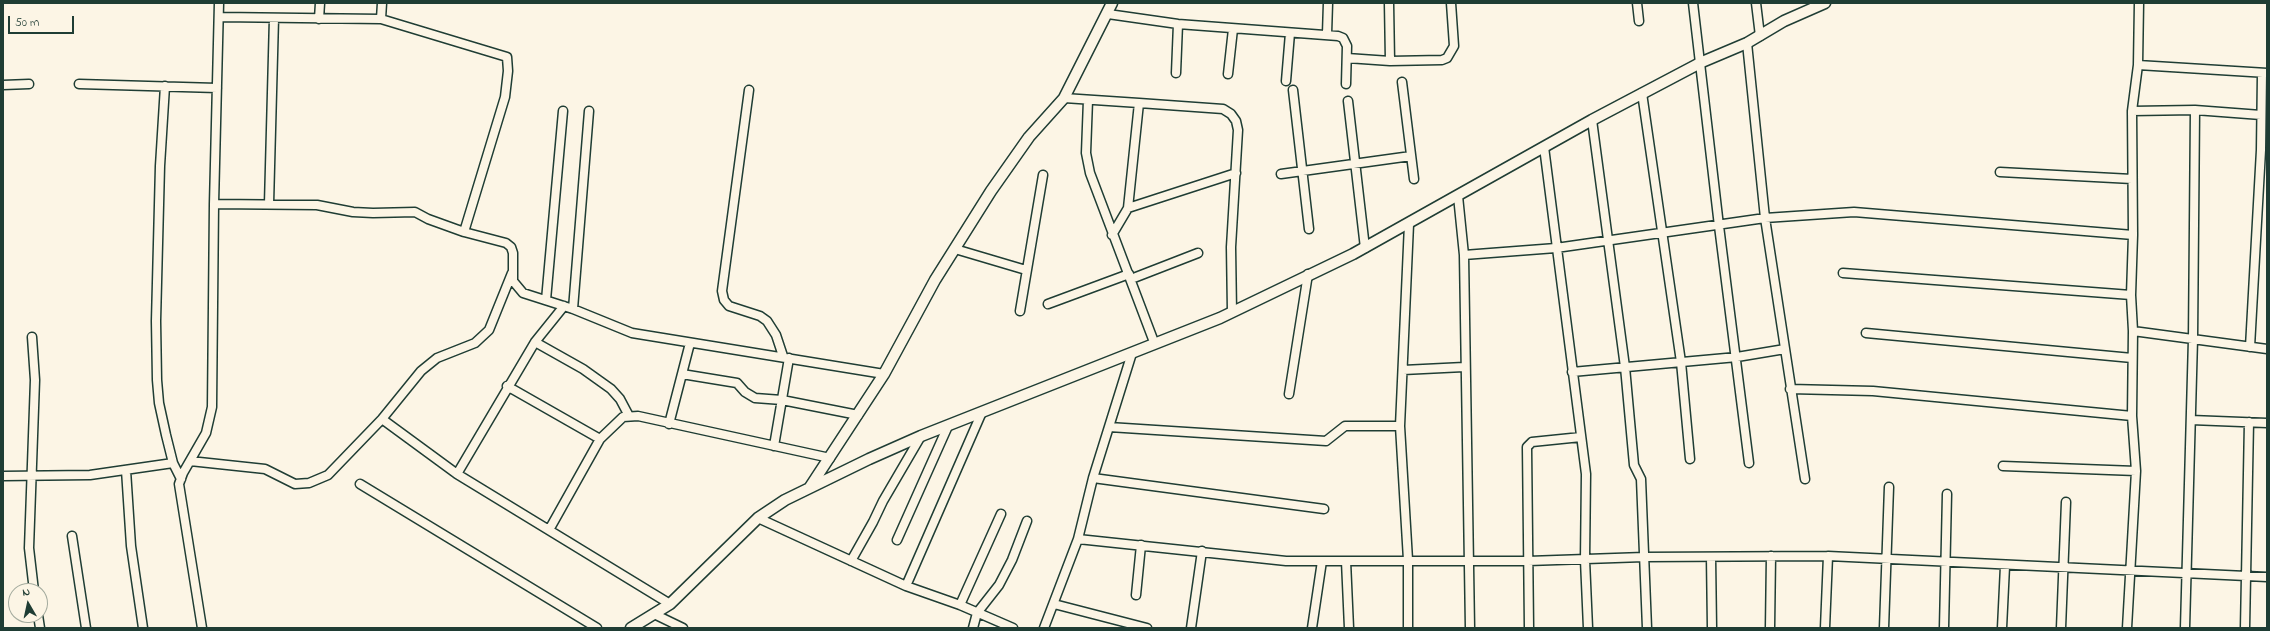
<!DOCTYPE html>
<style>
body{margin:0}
#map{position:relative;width:2270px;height:631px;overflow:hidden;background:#fcf5e5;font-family:"Indie Flower",sans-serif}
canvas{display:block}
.frame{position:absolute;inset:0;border:4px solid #1f3d34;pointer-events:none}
.north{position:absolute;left:8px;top:583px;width:40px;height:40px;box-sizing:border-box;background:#fcf5e5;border:1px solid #a4ab9e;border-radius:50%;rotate:351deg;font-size:11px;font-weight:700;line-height:16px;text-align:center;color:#1f3d34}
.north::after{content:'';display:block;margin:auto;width:14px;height:18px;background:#1f3d34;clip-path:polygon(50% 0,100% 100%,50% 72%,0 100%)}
.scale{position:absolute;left:8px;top:16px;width:66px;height:18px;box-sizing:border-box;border:2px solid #1f3d34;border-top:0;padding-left:5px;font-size:12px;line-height:14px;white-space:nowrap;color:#1f3d34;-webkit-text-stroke:3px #fcf5e5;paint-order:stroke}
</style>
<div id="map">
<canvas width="2270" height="631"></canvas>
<div class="frame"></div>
<div class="north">N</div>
<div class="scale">50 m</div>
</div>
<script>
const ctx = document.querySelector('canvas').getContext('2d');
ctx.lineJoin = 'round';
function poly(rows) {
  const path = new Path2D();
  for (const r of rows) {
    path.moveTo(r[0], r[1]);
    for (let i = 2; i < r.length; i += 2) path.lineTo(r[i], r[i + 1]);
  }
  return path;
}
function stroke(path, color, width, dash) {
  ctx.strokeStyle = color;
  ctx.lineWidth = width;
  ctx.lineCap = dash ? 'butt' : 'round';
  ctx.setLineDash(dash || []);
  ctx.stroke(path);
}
const minor = poly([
 [1389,3,1390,61],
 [1637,3,1639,21],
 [1693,3,1719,226,1749,463],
 [1756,3,1760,36],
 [1108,14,1178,24,1338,36,1343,38,1347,46,1346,84],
 [220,17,381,19,507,57,508,71,505,97,464,232],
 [319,19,320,3],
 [381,19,382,3],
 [1327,34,1328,3],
 [1747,43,1765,218,1805,479],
 [1347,58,1390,61,1442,60,1447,58,1454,46,1451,3],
 [2138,65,2267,73],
 [1176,73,1178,24],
 [1228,74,1233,29],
 [1286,81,1290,33],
 [1402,82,1414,179],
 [79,84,217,88],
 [3,85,29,84],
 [165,86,160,166,156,321,157,380,159,403,166,435,173,463,181,479],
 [749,90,722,291,724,300,729,306,760,316,767,321,776,335,783,356],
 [1293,90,1309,229],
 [1642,93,1681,362,1690,459],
 [1064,98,1139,103,1128,208,1112,235],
 [1088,100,1086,153,1090,173,1154,342],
 [1348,101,1365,248],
 [1139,103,1223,109,1231,114,1236,121,1238,130,1231,247,1232,312],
 [2132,111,2195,110,2261,115],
 [1592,120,1625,367,1634,465,1641,479,1647,628],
 [1544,147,1586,474,1585,560,1588,628],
 [2000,172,2132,179],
 [1281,174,1411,156],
 [1458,196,1464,255,1470,628],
 [214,204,317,205,353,212,373,213,415,212,428,219,464,232,506,243,511,247,513,253,513,281,523,293,573,309,632,333,884,374],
 [269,204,274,18],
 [1128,208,1236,173],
 [955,249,1026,270],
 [1464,255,1556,248,1765,218,1854,212,2133,235],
 [1843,273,2131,295],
 [1131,279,1198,253],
 [546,300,563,111],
 [1048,304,1129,274],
 [573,309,589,111],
 [1020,311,1043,175],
 [2133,331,2267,349],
 [1866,333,2132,358],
 [32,337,35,380,29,548,34,591],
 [535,342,583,369,611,389,620,399,629,416],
 [2250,347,2261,150,2262,74],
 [1403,370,1464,367],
 [1572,372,1737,357,1785,349],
 [682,374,737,383,745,392,755,398,782,400,858,415],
 [507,386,600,439],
 [1790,389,1873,391,2132,416],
 [1289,394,1308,274],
 [382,419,457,474,670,604],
 [2191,420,2267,423],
 [669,424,690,343],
 [1109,427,1326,441,1345,426,1400,426],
 [774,446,789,358],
 [190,461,265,469,295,484,309,483,328,475,382,419,421,371,437,358,475,343,489,330,512,273],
 [2003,466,2136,471],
 [126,470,131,546,143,628],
 [457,474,535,342,564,306],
 [3,476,90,475,173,463],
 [1093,478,1324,509],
 [360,484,597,628],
 [758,518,906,586,960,605,1013,628],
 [549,530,600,439,623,417,638,416,830,458],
 [72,536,86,628],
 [1078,539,1286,561,1528,561,1644,557,1828,556,2267,577],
 [897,540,948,426],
 [1711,557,1712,628],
 [851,561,873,522,883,501,921,436],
 [1346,561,1349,628],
 [906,586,982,412],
 [1136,595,1141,545],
 [1054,604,1147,628],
 [960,605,1001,514],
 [654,614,683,628],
 [38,615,40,628],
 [202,628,179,484,183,473,206,433,212,407,214,204,219,3],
 [973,628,977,613,999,585,1012,560,1027,521],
 [1044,628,1078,539,1093,478,1132,353],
 [1191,628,1202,551],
 [1312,628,1322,561],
 [1408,628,1408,560,1400,426,1409,224],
 [1529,628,1527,447,1532,442,1581,437],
 [1770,628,1771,556],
 [1825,628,1828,556],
 [1884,628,1889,487],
 [1944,628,1947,494],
 [2002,628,2005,566],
 [2061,628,2066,502],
 [2127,628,2136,471,2132,416,2133,331,2131,295,2133,235,2132,111,2138,65,2139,3],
 [2185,628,2193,339,2195,110],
 [2245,628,2249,422]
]);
const tertiary = poly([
 [810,487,884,374,935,280,991,191,1029,137,1064,98,1112,3],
 [631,628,670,604,758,518,785,500,869,459,921,436,1220,318,1353,254,1592,120,1702,62,1747,43,1784,21,1825,3]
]);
stroke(minor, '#1f3d34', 11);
stroke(tertiary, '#1f3d34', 13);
stroke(minor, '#fcf5e5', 8);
stroke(tertiary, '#fcf5e5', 10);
</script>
